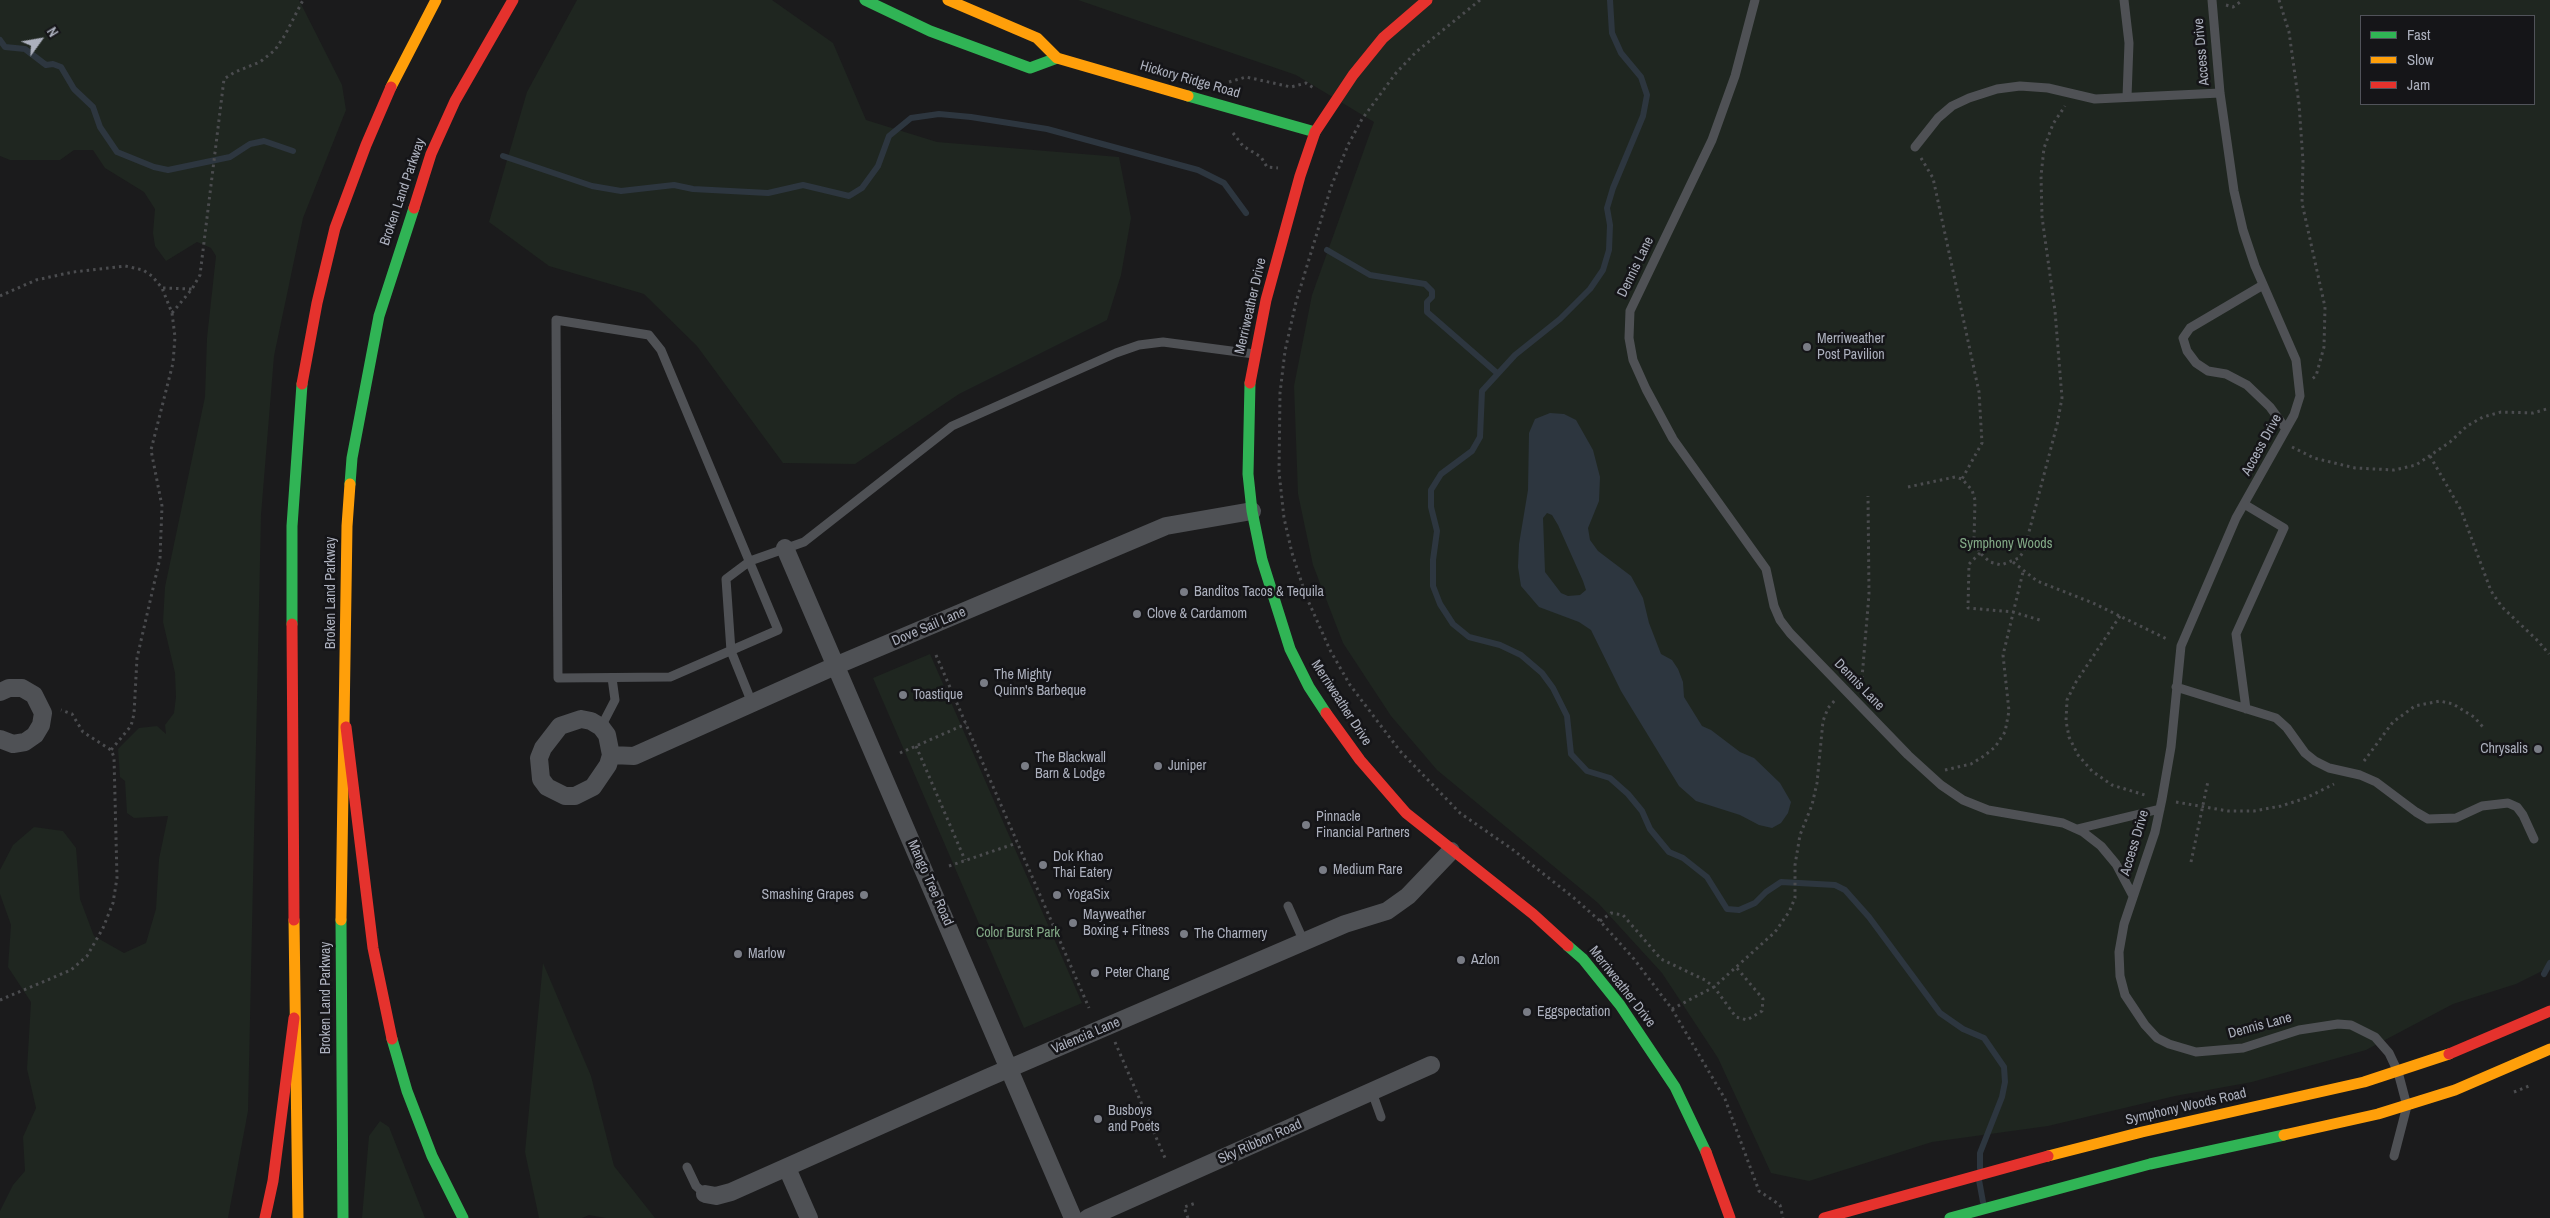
<!DOCTYPE html>
<style>
body{margin:0}
#map{position:relative;width:2550px;height:1218px;overflow:hidden;background:#1b1b1c;font-family:"Archivo Narrow",sans-serif}
canvas{display:block}
.legend{position:absolute;left:2360px;top:15px;width:175px;height:90px;box-sizing:border-box;background:#151518;border:1px solid #51535a;margin:0;padding:6px 9px;list-style:none;font-size:15px;color:#acb0bd}
.legend li{display:flex;align-items:center;gap:10px;height:25px}
.legend b{width:25px;border:1px solid #51535a}
.north{position:absolute;left:15px;top:15px;width:50px;height:50px;-webkit-text-stroke:4px #151518;paint-order:stroke;rotate:58deg;font-size:14px;font-weight:700;line-height:20px;text-align:center;color:#acb0bd}
.north::after{content:'';display:block;margin:auto;width:18px;height:22px;background:#acb0bd;clip-path:polygon(50% 0,100% 100%,50% 72%,0 100%)}
</style>
<div id="map">
<canvas width="2550" height="1218"></canvas>
<ul class="legend">
<li><b style="height:6px;background:#30b455"></b>Fast</li>
<li><b style="height:6px;background:#ff9f0a"></b>Slow</li>
<li><b style="height:6px;background:#e5322d"></b>Jam</li>
</ul>
<div class="north">N</div>
</div>
<script>
const ctx = document.querySelector('canvas').getContext('2d');
ctx.lineJoin = 'round';
function fill(path, color) {
  ctx.fillStyle = color;
  ctx.fill(path, 'evenodd');
}
function poly(rows) {
  const path = new Path2D();
  for (const r of rows) {
    path.moveTo(r[0], r[1]);
    for (let i = 2; i < r.length; i += 2) path.lineTo(r[i], r[i + 1]);
  }
  return path;
}
function stroke(path, color, width, dash) {
  ctx.strokeStyle = color;
  ctx.lineWidth = width;
  ctx.lineCap = dash ? 'butt' : 'round';
  ctx.setLineDash(dash || []);
  ctx.stroke(path);
}
function label(font, color, halo, rows, align = 'center') {
  ctx.font = font + ' "Archivo Narrow",sans-serif';
  ctx.lineWidth = 5;
  ctx.setLineDash([]);
  ctx.textBaseline = 'middle';
  ctx.strokeStyle = halo;
  ctx.fillStyle = color;
  for (const [text, x, y, turn = 0] of rows) {
    ctx.save();
    ctx.translate(x, y);
    ctx.rotate((+turn || 0) * Math.PI / 180);
    ctx.textAlign = isNaN(turn) ? turn : align;
    if (halo) ctx.strokeText(text, 0, 0);
    ctx.fillText(text, 0, 0);
    ctx.restore();
  }
}
const green = poly([
 [0,0,299,0,342,85,346,110,303,218,274,356,261,515,248,1111,228,1218,0,1218,0,1211,13,1185,25,1171,23,1137,36,1108,27,1069,31,1002,8,967,11,925,0,894,0,870,13,845,34,827,63,831,76,848,80,899,94,936,124,953,146,943,156,909,159,859,168,816,134,818,127,813,125,781,120,777,118,749,139,728,157,726,166,734,165,725,174,713,176,697,175,673,163,622,165,587,205,397,207,338,216,256,211,248,197,242,166,261,155,246,153,233,155,209,144,192,105,168,93,150,74,150,60,160,10,160,0,156],
 [577,0,772,0,833,43,866,120,937,142,1119,157,1131,218,1121,275,1107,320,959,394,855,464,783,463,697,346,644,294,549,266,489,222,527,92],
 [1078,0,2550,0,2550,967,2516,984,2453,1004,2366,1050,2252,1082,2175,1096,2048,1126,1932,1142,1809,1181,1771,1173,1718,1058,1662,973,1598,903,1437,770,1391,716,1343,643,1313,565,1298,494,1294,386,1312,295,1374,122,1296,75],
 [2361,16,2534,16,2534,104,2361,104],
 [930,654,1082,1003,1024,1028,873,678],
 [543,963,591,1076,614,1166,655,1218,606,1218,589,1215,582,1218,539,1218,525,1152],
 [380,1121,389,1127,425,1218,362,1218,369,1136]
]);
const water = poly([
 [1550,413,1564,414,1576,420,1593,450,1600,477,1599,501,1588,528,1590,540,1598,551,1631,576,1643,598,1649,623,1661,654,1672,660,1678,669,1683,682,1684,697,1702,726,1711,730,1740,752,1754,758,1780,783,1791,802,1788,813,1781,823,1772,828,1759,825,1740,815,1696,801,1679,786,1621,691,1591,630,1579,622,1539,607,1521,586,1518,567,1519,544,1528,490,1529,433,1535,419],
 [1547,513,1552,515,1558,525,1583,581,1586,590,1580,595,1568,596,1561,593,1545,572,1543,518]
]);
const stream = poly([
 [1610,0,1612,33,1621,53,1641,77,1647,95,1643,116,1613,188,1607,208,1610,225,1609,250,1603,270,1590,289,1560,319,1515,355,1482,391,1480,437,1472,451,1441,474,1431,490,1431,507,1437,531,1433,560,1433,586,1440,604,1453,624,1469,637,1500,645,1521,655,1542,673,1553,688,1567,716,1571,754,1587,771,1610,778,1628,794,1642,811,1650,829,1669,852,1683,858,1707,877,1727,909,1739,910,1755,903,1766,892,1781,882,1835,885,1845,890,1869,917,1940,1013,1963,1029,1984,1038,2004,1067,2005,1082,2002,1097,1980,1153,1980,1168],
 [0,40,5,47,25,49,46,65,53,64,61,67,74,89,93,107,100,127,117,152,154,167,168,170,230,157,250,144,264,141,293,151],
 [503,156,592,186,621,191,674,185,693,189,768,193,803,185,849,196,862,188,878,166,889,136,911,118,939,114,971,117,1047,129,1198,170,1224,183,1246,213],
 [1327,250,1370,275,1425,284,1432,291,1432,297,1427,302,1427,312,1497,373],
 [2544,974,2550,963],
 [1979,1180,1983,1202]
]);
const path = poly([
 [1480,0,1416,52,1396,73,1362,119,1348,145,1331,187,1296,302,1285,351,1280,393,1279,472,1284,518,1292,553,1306,596,1330,650,1350,685,1400,751,1460,813,1512,849,1574,898,1600,921,1634,959,1672,1009,1725,1099,1759,1191,1780,1205,1783,1218],
 [2279,0,2289,32,2299,104,2303,161,2302,203,2325,307,2324,347,2316,376,2312,379],
 [2226,5,2233,7,2243,0],
 [1229,82,1246,77,1291,87,1306,83,1315,89],
 [1233,133,1243,146,1261,157,1267,167,1278,168],
 [1921,158,1933,178,1979,392,1982,443,1962,479],
 [163,288,192,289],
 [0,296,36,280,73,272,125,266,143,270,152,276,162,288,172,313,175,337,173,363,151,450,162,506,160,558,137,658,134,714,131,726,111,750],
 [172,313,192,289,200,275,224,79,235,72,260,62,275,50,285,35,303,0],
 [2292,447,2314,458,2355,468,2394,470,2416,465,2450,442,2467,426,2483,417,2501,412,2533,413,2550,408],
 [2430,456,2461,510,2491,591,2502,607,2538,641,2549,654],
 [1908,487,1955,477,1962,479,1972,490,1975,500,1974,540,1980,553,1990,562,2001,565,2019,558,2024,551,2057,425,2062,398,2055,311,2042,217,2041,176,2044,148,2053,124,2065,106],
 [1980,553,1969,564,1968,608,2013,612,2043,621],
 [2013,562,2037,581,2093,603,2169,640],
 [2120,616,2076,682,2067,700,2066,721,2069,737,2078,755,2092,771,2112,785,2148,796],
 [936,655,1089,1008],
 [1857,683,1862,678,1869,594,1868,496],
 [916,746,965,860],
 [900,753,966,724],
 [2364,761,2393,722,2415,706,2440,701,2453,704,2474,717,2483,727],
 [1945,770,1971,764,1984,756,1995,747,2005,732,2009,711,2003,655,2023,572],
 [2176,802,2228,811,2254,811,2281,806,2306,798,2334,784],
 [2191,862,2208,781],
 [949,866,1017,843],
 [1600,921,1611,913,1623,915,1661,959,1705,980,1714,987,1736,1017,1747,1020,1762,1011,1763,999,1736,967],
 [0,1000,71,970,87,956,103,928,113,903,117,878,114,757,111,750,83,732,72,714,61,710],
 [1672,1009,1714,987,1775,932,1789,912,1795,898,1795,865,1800,835,1812,805,1817,783,1823,721,1828,708,1836,699],
 [1115,1042,1165,1158],
 [2514,1092,2529,1086],
 [1188,1218,1184,1207,1196,1203]
]);
const lane = poly([
 [1755,0,1735,76,1712,140,1630,311,1629,338,1633,360,1646,389,1673,439,1766,569,1774,606,1780,620,1790,633,1908,755,1941,785,1963,800,1988,810,2063,823,2083,832,2101,846,2116,864,2133,896],
 [2124,0,2129,43,2127,97],
 [2212,0,2220,93,2234,191,2243,230,2255,266,2296,360,2300,396,2294,415,2236,518,2181,646,2171,747,2162,799,2155,832,2124,924,2119,952,2120,976,2125,995,2145,1025,2157,1038,2169,1044,2196,1052,2243,1048,2299,1030,2338,1024,2351,1025,2375,1037,2389,1053,2398,1072,2407,1106,2394,1156],
 [1915,147,1938,118,1952,106,1969,98,1997,89,2020,86,2048,88,2095,99,2220,93],
 [2263,285,2190,328,2183,338,2187,351,2196,363,2208,371,2226,374,2247,385,2270,407,2286,429],
 [556,320,649,335,661,350,778,630,670,677,558,678,556,320],
 [2244,504,2284,528,2236,634,2246,709],
 [2176,687,2276,718,2287,728,2305,753,2315,761,2329,768,2360,775,2376,782,2416,812,2428,819,2456,818,2482,806,2508,803,2517,807,2523,815,2534,839],
 [752,703,731,651,726,579,750,561,804,542,952,426,1116,353,1139,345,1163,342,1254,354],
 [601,727,615,700,612,678],
 [2077,829,2160,809],
 [1288,906,1304,942],
 [1372,1092,1381,1117],
 [687,1167,696,1186,705,1194]
]);
const street = poly([
 [785,548,1073,1218],
 [0,692,9,688,22,688,34,695,43,713,41,725,35,735,25,742,13,744,0,739],
 [581,719,591,721,601,727,607,735,611,755,608,765,593,787,575,796,565,796,547,787,541,779,539,758,543,748,560,726,581,719],
 [611,755,634,756,835,666,1166,526,1252,511],
 [787,1168,809,1218],
 [705,1194,716,1196,731,1192,987,1078,1345,924,1387,911,1408,896,1451,851],
 [1088,1218,1431,1065]
]);
const fast = poly([
 [865,0,930,31,1030,68,1057,58],
 [1188,96,1315,132],
 [1250,383,1248,474,1252,511,1262,560,1290,649,1309,687,1326,713],
 [350,484,352,458,379,316,414,208],
 [292,624,292,526,302,384],
 [341,920,343,1218],
 [1568,946,1583,959,1620,1005,1675,1087,1706,1152],
 [392,1039,407,1091,432,1156,463,1218],
 [1950,1218,2150,1164,2284,1135]
]);
const slow = poly([
 [948,0,1037,38,1057,58,1188,96],
 [391,87,436,0],
 [294,920,298,1218],
 [341,920,347,526,350,484],
 [2284,1135,2378,1114,2455,1090,2550,1049],
 [2048,1156,2142,1132,2364,1082,2449,1054]
]);
const jam = poly([
 [414,208,431,154,455,101,513,0],
 [1250,383,1266,300,1300,176,1315,132,1353,75,1383,38,1427,0],
 [302,384,317,303,335,228,366,145,391,87],
 [292,624,294,920],
 [1326,713,1360,760,1406,813,1533,914,1568,946],
 [346,727,373,948,392,1039],
 [2449,1054,2550,1011],
 [1706,1152,1730,1218],
 [265,1218,273,1181,294,1018],
 [1824,1218,2048,1156]
]);
const markers = [
 [1807,347,5,"#797c85"],
 [1184,592,5,"#797c85"],
 [1137,614,5,"#797c85"],
 [984,683,5,"#797c85"],
 [903,695,5,"#797c85"],
 [2538,749,5,"#797c85"],
 [1025,766,5,"#797c85"],
 [1158,766,5,"#797c85"],
 [1306,825,5,"#797c85"],
 [1043,865,5,"#797c85"],
 [1323,870,5,"#797c85"],
 [864,895,5,"#797c85"],
 [1057,895,5,"#797c85"],
 [1073,923,5,"#797c85"],
 [1184,934,5,"#797c85"],
 [738,954,5,"#797c85"],
 [1461,960,5,"#797c85"],
 [1095,973,5,"#797c85"],
 [1527,1012,5,"#797c85"],
 [1098,1119,5,"#797c85"]
];
const streetNames = [
 ["Access Drive",2202,52,-95],
 ["Hickory Ridge Road",1190,80,16],
 ["Broken Land Parkway",403,192,-71],
 ["Dennis Lane",1636,267,-64],
 ["Merriweather Drive",1251,306,-77],
 ["Access Drive",2262,445,-61],
 ["Broken Land Parkway",331,593,-90],
 ["Dove Sail Lane",929,627,-23],
 ["Dennis Lane",1859,685,46],
 ["Merriweather Drive",1341,703,57],
 ["Access Drive",2135,843,-73],
 ["Mango Tree Road",930,883,66],
 ["Merriweather Drive",1622,987,52],
 ["Broken Land Parkway",326,998,-90],
 ["Dennis Lane",2260,1026,-15],
 ["Valencia Lane",1086,1036,-23],
 ["Symphony Woods Road",2186,1107,-13],
 ["Sky Ribbon Road",1260,1142,-24]
];
const poiNames = [
 ["Merriweather",1817,339],
 ["Post Pavilion",1817,355],
 ["Banditos Tacos & Tequila",1194,592],
 ["Clove & Cardamom",1147,614],
 ["The Mighty",994,675],
 ["Quinn's Barbeque",994,691],
 ["Toastique",913,695],
 ["Chrysalis",2528,749,"right"],
 ["The Blackwall",1035,758],
 ["Barn & Lodge",1035,774],
 ["Juniper",1168,766],
 ["Pinnacle",1316,817],
 ["Financial Partners",1316,833],
 ["Dok Khao",1053,857],
 ["Thai Eatery",1053,873],
 ["Medium Rare",1333,870],
 ["Smashing Grapes",854,895,"right"],
 ["YogaSix",1067,895],
 ["Mayweather",1083,915],
 ["Boxing + Fitness",1083,931],
 ["The Charmery",1194,934],
 ["Marlow",748,954],
 ["Azlon",1471,960],
 ["Peter Chang",1105,973],
 ["Eggspectation",1537,1012],
 ["Busboys",1108,1111],
 ["and Poets",1108,1127]
];
const parkNames = [
 ["Symphony Woods",2006,544],
 ["Color Burst Park",1018,933]
];
fill(green, '#1f2620');
fill(water, '#2d363f');
stroke(stream, '#2d363f', 6);
stroke(path, '#4b4c4f', 3, [2.5, 4]);
stroke(lane, '#4f5155', 9);
stroke(street, '#4f5155', 18);
stroke(fast, '#30b455', 11);
stroke(slow, '#ff9f0a', 11);
stroke(jam, '#e5322d', 11);
for (const [x, y, r, color] of markers) {
  const dot = new Path2D();
  dot.arc(x, y, r, 0, 2 * Math.PI);
  ctx.fillStyle = color;
  ctx.fill(dot);
  stroke(dot, '#151518', 2);
}
label('14px', '#acb0bd', '#151518', streetNames);
label('14px', '#acb0bd', '#151518', poiNames, 'left');
label('14px', '#82a986', '#151518', parkNames);
</script>
